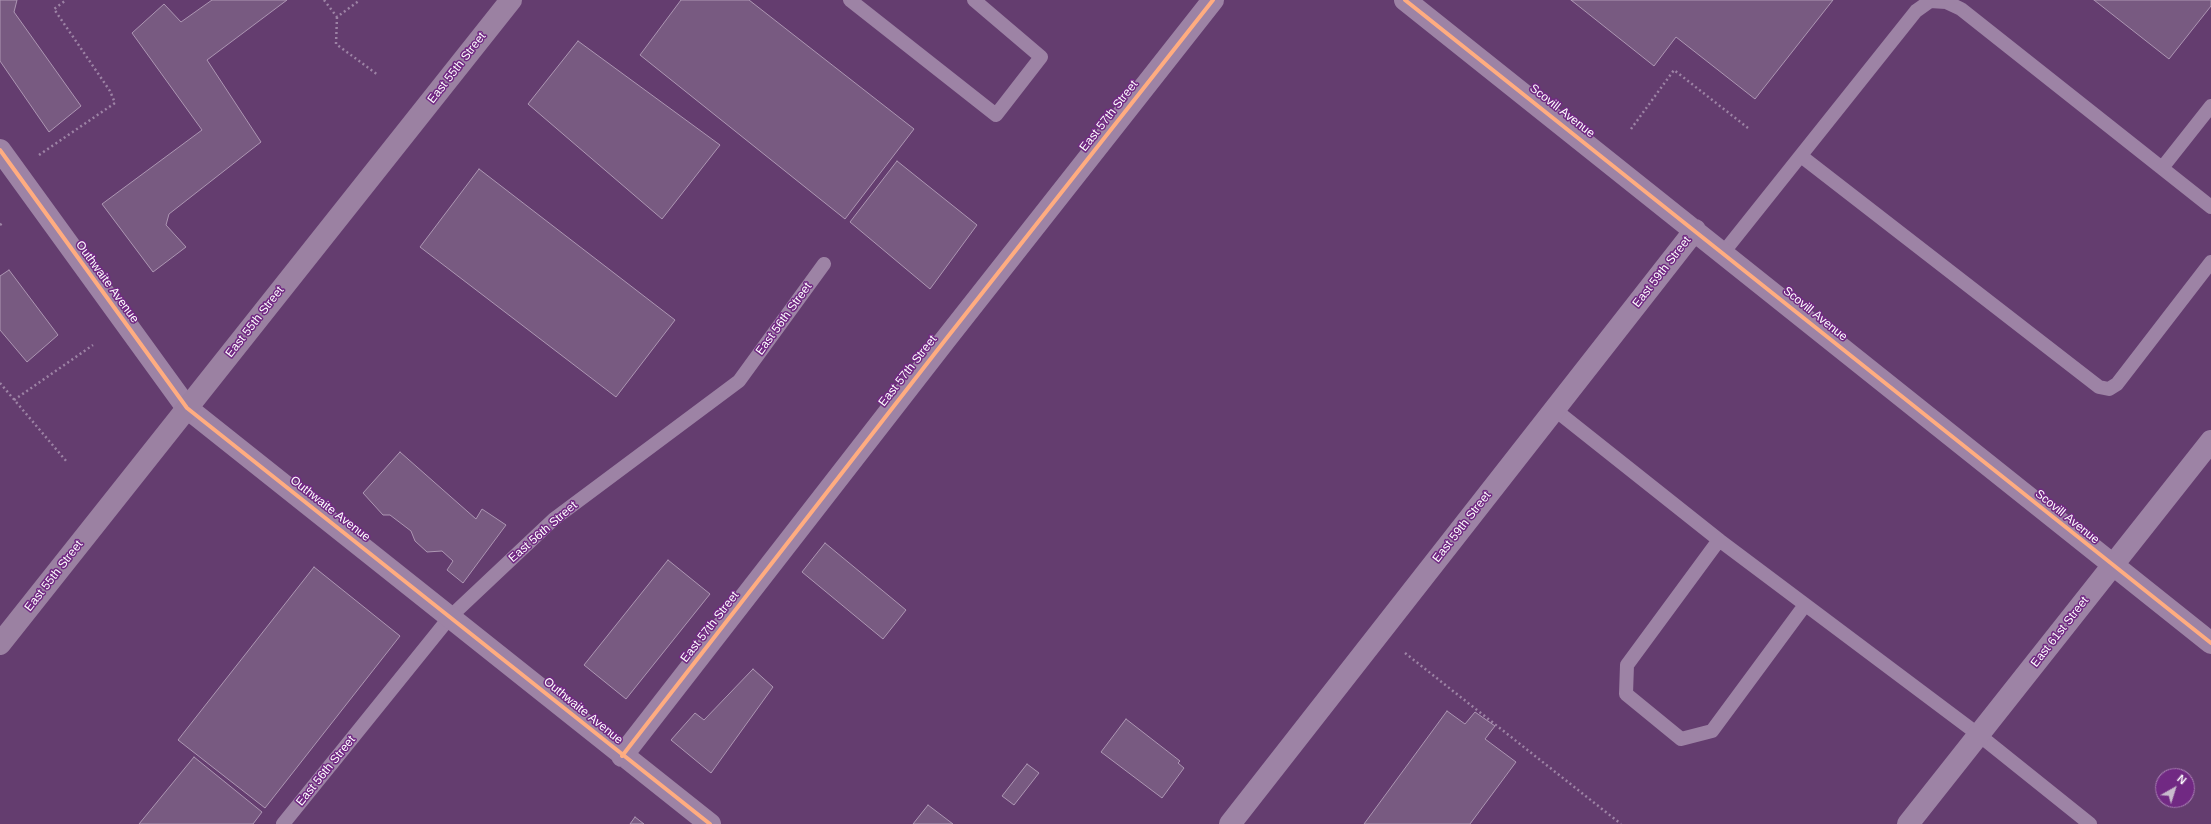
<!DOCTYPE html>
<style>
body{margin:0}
#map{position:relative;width:2211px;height:824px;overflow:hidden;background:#643d6f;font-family:Arial,sans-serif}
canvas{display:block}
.north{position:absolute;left:2155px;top:768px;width:40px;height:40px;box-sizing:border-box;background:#712983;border:1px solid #aa7fb5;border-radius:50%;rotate:39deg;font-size:11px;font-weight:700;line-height:16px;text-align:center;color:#fff}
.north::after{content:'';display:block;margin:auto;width:14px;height:18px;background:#c9bbcd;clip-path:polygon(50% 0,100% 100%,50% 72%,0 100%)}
</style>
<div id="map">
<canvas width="2211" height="824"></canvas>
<div class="north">N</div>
</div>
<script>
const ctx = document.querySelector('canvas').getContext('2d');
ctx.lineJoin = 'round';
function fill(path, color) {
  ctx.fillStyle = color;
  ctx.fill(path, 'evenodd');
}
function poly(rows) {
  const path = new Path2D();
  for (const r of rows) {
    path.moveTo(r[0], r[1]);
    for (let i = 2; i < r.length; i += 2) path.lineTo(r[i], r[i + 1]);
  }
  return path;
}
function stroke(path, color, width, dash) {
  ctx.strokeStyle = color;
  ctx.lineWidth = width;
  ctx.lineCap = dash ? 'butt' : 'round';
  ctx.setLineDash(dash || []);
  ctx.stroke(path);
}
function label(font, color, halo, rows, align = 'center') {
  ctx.font = font + ' Arial,sans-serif';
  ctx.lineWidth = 3;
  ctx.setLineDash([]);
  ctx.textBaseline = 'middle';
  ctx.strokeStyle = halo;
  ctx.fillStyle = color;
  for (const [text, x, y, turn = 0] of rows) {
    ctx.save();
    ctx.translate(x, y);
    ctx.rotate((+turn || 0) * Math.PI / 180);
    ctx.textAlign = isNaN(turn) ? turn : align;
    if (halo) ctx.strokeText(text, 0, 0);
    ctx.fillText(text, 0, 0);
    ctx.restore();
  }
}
const building = poly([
 [0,0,17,0,14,12,81,106,49,132,0,61,0,0],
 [212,0,287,0,207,60,261,142,169,214,166,225,186,247,153,272,102,204,202,130,132,33,164,4,181,22,212,0],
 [681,0,749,0,914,129,845,219,640,55,681,0],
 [1571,0,1833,0,1755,99,1676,37,1654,66,1571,0],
 [2094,0,2211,0,2211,6,2169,59,2094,0],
 [578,41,720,145,662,219,528,104,578,41],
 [897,161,977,225,930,289,850,222,897,161],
 [479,169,675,320,616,397,420,247,479,169],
 [9,270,58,335,27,362,0,330,0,276,9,270],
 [400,452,476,519,482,509,506,525,463,583,447,570,453,561,442,551,427,552,415,541,411,531,390,515,383,515,363,493,400,452],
 [825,543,906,610,883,639,802,572,825,543],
 [668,560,710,594,626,699,584,665,668,560],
 [314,567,400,636,265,808,178,740,314,567],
 [753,669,773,687,711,773,671,740,695,713,704,720,753,669],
 [1447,711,1465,724,1475,712,1495,726,1485,739,1516,762,1470,824,1364,824,1447,711],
 [1126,719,1180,761,1178,763,1184,768,1162,798,1101,752,1126,719],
 [194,757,262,812,253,824,139,824,194,757],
 [1027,764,1039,773,1014,805,1002,796,1027,764],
 [928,805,953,824,913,824,928,805],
 [635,817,644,824,630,824,635,817]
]);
const path = poly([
 [324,0,337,17,360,0],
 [337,17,336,44,378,75],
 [1631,129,1674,70,1748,128],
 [39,155,115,103,110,91,54,9,66,0],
 [0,225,4,222],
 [0,383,67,462],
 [14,400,93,345],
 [1405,653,1621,824]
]);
const service = poly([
 [850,0,996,115,1041,57,974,0],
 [1801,156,2099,387,2109,389,2117,384,2211,262],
 [2162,168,2211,106],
 [1723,253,1916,11,1930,1,1946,2,1961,9,2211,207],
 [1554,409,1719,540,1979,735,2090,824],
 [1719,540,1627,665,1626,694,1681,739,1712,731,1805,605],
 [283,824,450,617,554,519,739,381,824,264]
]);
const minor = poly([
 [1405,0,2211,643],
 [0,150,187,408,710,824],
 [622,756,946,339,1213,0],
 [1230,824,1695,230],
 [1908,824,2211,441]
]);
const primary = poly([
 [0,644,511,0]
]);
const cycleway = poly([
 [1405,0,2211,643],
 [0,150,187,408,710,824],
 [622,756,946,339,1213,0]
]);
const streetNames = [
 ["East 55th Street",457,68,-52],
 ["Scovill Avenue",1562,111,38],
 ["East 57th Street",1109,116,-52],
 ["East 59th Street",1662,272,-52],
 ["Outhwaite Avenue",107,282,54],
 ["Scovill Avenue",1815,314,39],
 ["East 56th Street",784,319,-54],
 ["East 55th Street",255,322,-52],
 ["East 57th Street",908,371,-52],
 ["Outhwaite Avenue",330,509,38],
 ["Scovill Avenue",2067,517,39],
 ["East 59th Street",1462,527,-52],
 ["East 56th Street",543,532,-41],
 ["East 55th Street",54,576,-52],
 ["East 57th Street",710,627,-52],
 ["East 61st Street",2060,632,-52],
 ["Outhwaite Avenue",583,711,39],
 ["East 56th Street",326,771,-51]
];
fill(building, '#785a81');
stroke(building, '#ad96b3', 1);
stroke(path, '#9d83a5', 2.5, [2, 3]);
stroke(service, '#9d83a5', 14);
stroke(minor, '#9d83a5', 22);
stroke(primary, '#9b81a2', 22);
stroke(cycleway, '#ffac80', 4);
label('12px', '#fff', '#712983', streetNames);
</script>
